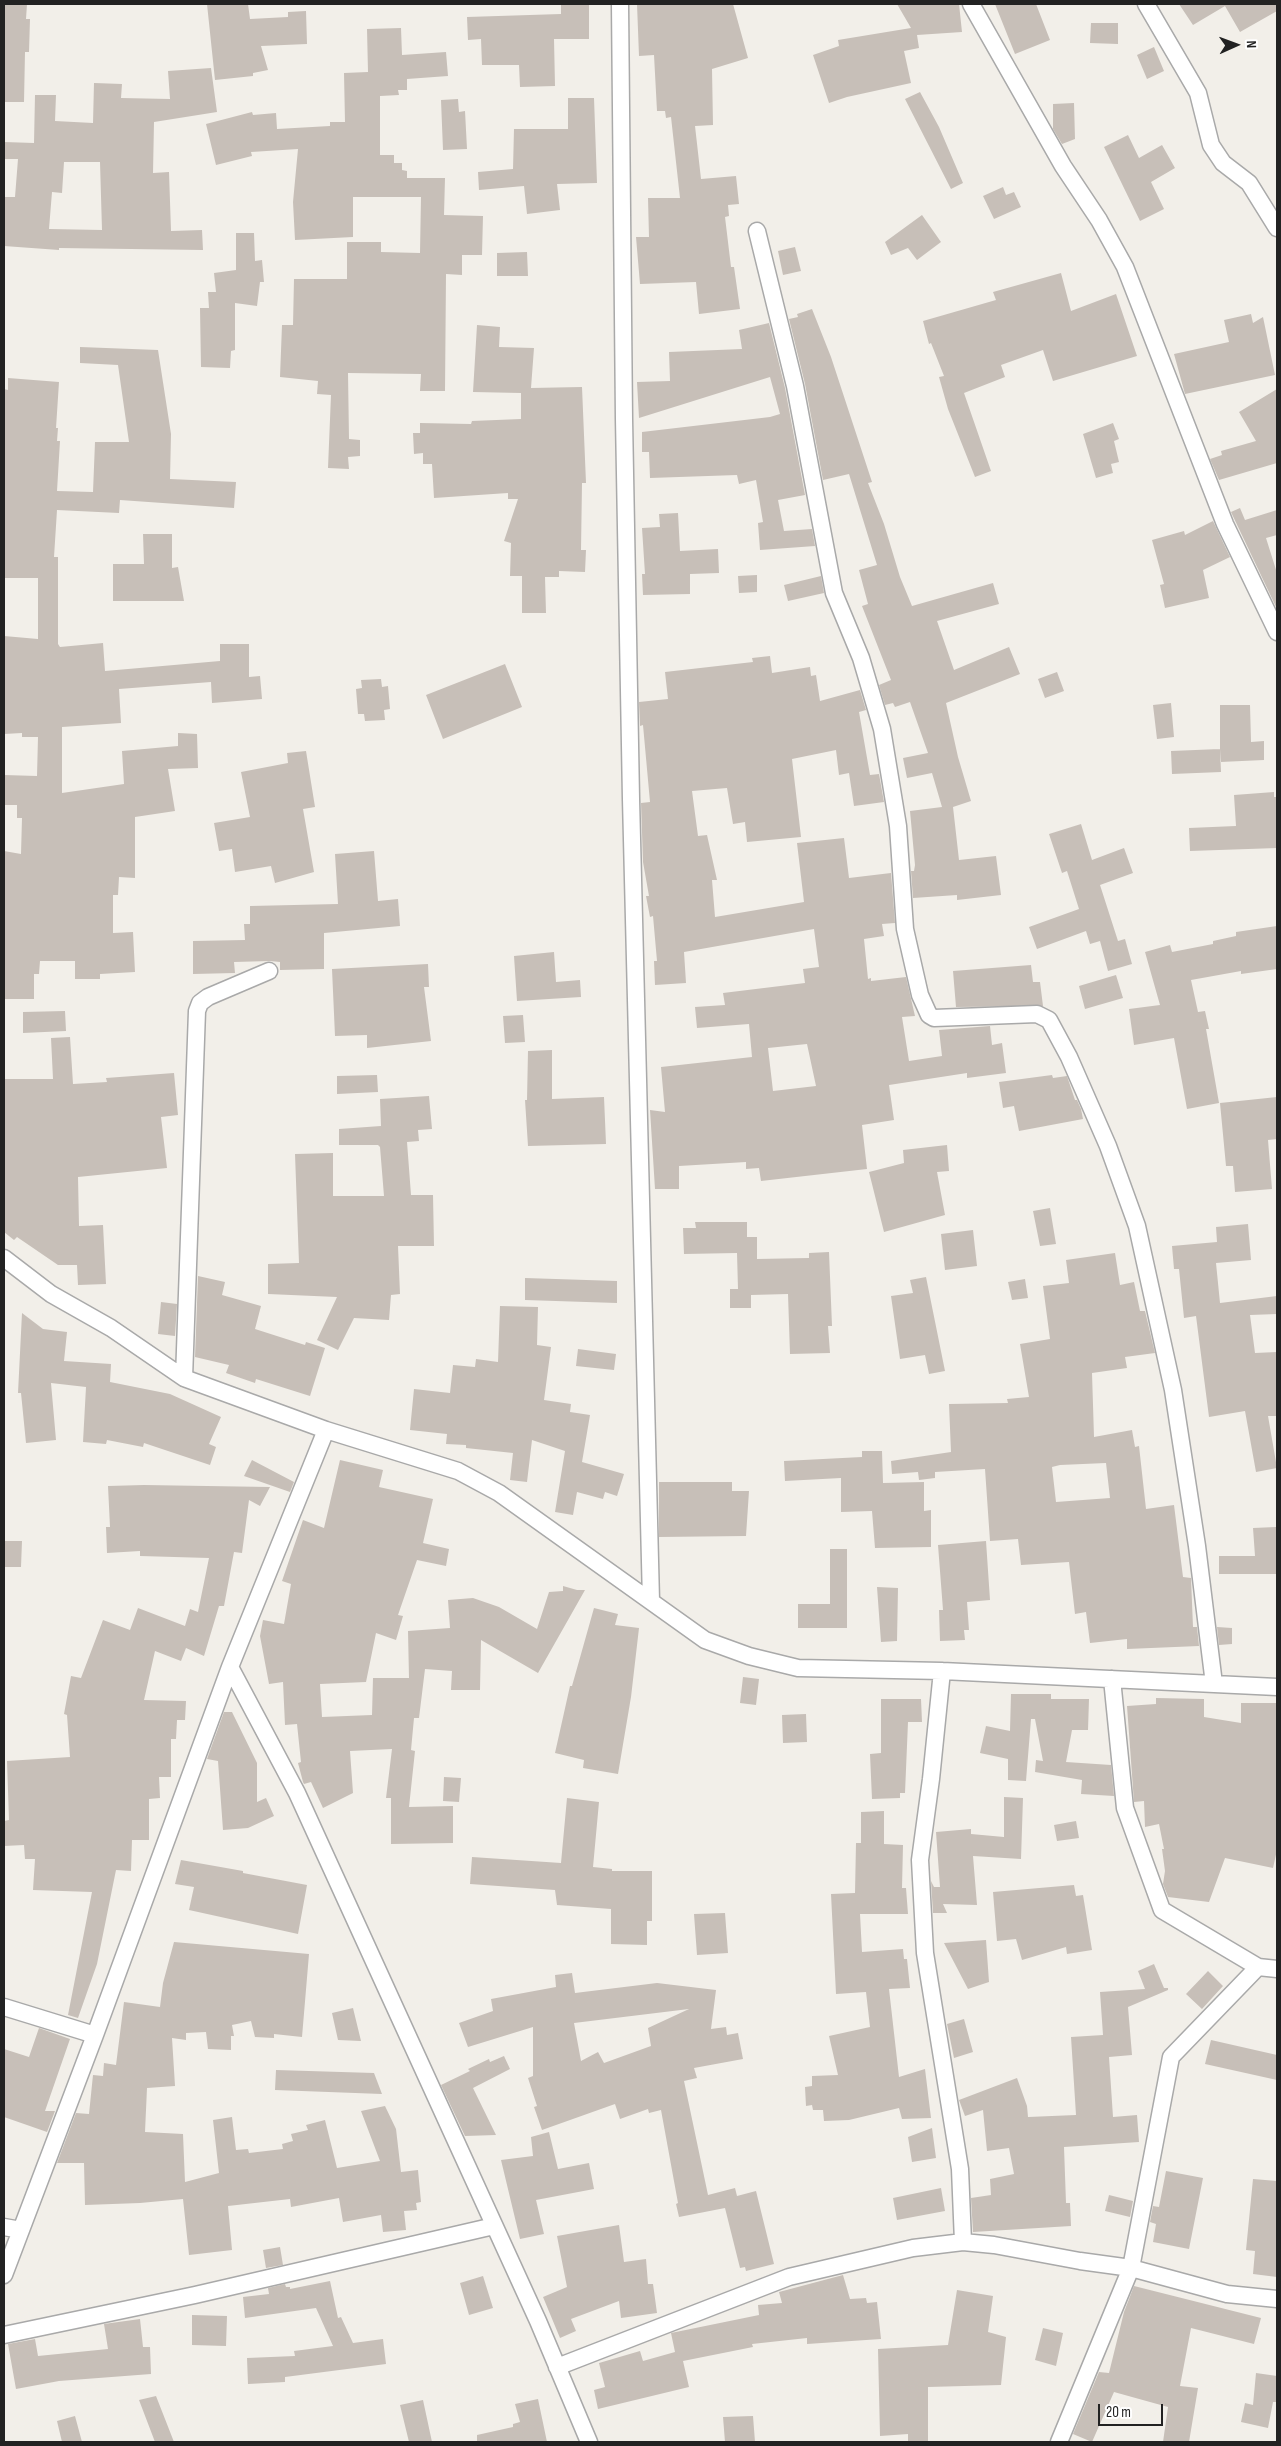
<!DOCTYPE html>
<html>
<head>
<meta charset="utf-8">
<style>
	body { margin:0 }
	#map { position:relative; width:1281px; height:2446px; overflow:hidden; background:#f2efe9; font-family:"Sofia Sans Condensed",sans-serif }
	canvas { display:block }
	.frame { position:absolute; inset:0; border:5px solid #222; pointer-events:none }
	.north { position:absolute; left:1211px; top:20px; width:50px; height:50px; -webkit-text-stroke:4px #fff; paint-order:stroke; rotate:88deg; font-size:14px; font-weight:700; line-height:20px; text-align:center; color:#222 }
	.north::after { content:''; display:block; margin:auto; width:18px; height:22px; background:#222; clip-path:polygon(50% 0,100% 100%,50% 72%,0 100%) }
	.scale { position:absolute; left:1098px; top:2404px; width:65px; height:22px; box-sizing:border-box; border:2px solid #222; border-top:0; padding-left:6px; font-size:15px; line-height:18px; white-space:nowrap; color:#222; -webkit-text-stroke:4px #fff; paint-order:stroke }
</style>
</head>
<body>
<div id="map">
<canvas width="1281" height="2446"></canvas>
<div class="frame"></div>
<div class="north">N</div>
<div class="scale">20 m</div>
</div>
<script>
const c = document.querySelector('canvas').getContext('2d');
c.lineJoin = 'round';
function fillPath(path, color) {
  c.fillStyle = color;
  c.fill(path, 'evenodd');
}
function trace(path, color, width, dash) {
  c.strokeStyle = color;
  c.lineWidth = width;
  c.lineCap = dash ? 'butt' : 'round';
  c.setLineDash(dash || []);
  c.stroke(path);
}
fillPath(new Path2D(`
	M4 4H27L26 19H30L29 52H25L24 102H4Z
	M207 4H248L250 19 288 17V12L306 11 307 44 261 46 268 70 253 73V76L215 80Z
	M561 4H589V39H554L555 86 520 87 519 65H482L481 39 468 40 467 17 561 14Z
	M637 4H733L748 58 712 69 713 125 695 126 701 179 736 176 739 204 728 205 729 216 725 217 731 267H734L740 309 699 314 696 282 640 284 636 237H649L648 198H680L671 117 666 118 665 111H657L654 55 639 56Z
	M897 4H959L962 32 917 35 919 48 904 51 911 83 847 97 829 103 813 55 839 46 838 40 911 28Z
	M995 4H1036L1050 40 1015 54Z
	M1179 4H1277V11L1240 32 1225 6 1193 25Z
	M1091 23H1118V44L1090 43Z
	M401 28 402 55 446 52 448 76 407 79V90H398L399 95 380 96V155H394V163H402V170L407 171V178H445L444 215 483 216 482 255H462V275L446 274 445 391H420L421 374 348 373 349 439 360 440V456L348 457 349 469 328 468 331 395 317 394 318 381 280 377 282 325H293L294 279H347V242H381V252L420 253 421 197H353V237L295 240 293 202 298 149 251 152 252 156 216 165 206 124 252 112 253 115 276 113 277 129 330 126V122H345L344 73 368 72 367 29Z
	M1154 47 1164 71 1147 79 1137 55Z
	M211 68 217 112 154 122 153 173 169 172 171 231 202 230 203 250 59 248V250L4 246V197H15L18 159H4V142L34 143 35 95H56L55 121 93 123 94 83 122 84 121 98 170 99 168 71ZM64 162H100L102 230 49 229 52 192 62 193Z
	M920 92 939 127 963 183 951 189 905 99Z
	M568 98H594L597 183 557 184 560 210 527 214 524 186 479 190 478 172 513 169 514 129H568Z
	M458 99 459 112 465 111 467 149 443 150 441 100Z
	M1074 103 1075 139 1062 144 1053 129V104Z
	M1128 135 1139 158 1162 145 1175 168 1151 182 1164 209 1140 221 1104 147Z
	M1003 187 1006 195 1014 192 1021 207 994 219 983 196Z
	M922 215 941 242 917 260 908 248 891 255 885 242Z
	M236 233H254L255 261 262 260 264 282H260L257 306 235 303V350L231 351 230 368 201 367 200 308H209L208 292H216L214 273 236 270Z
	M795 247 801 271 783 275 778 251Z
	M527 252 528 276H497V253Z
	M1061 273 1071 311 1116 294 1137 356 1053 381 1043 350 1001 365 1005 377 964 393 991 471 975 477 948 409 939 377 944 376 931 343 929 344 923 321 996 300 993 292Z
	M812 309 831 357 872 482 868 483 884 524 900 577 912 606 993 583 999 604 937 621 954 670 1009 647 1020 674 946 703 958 757 971 801 953 807 959 860 996 856 1001 895 957 900V895L913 898 911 871H914L915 865 910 811 942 807 932 773 907 778 903 758 928 753 910 702 895 707 893 703 885 705 879 685 891 680 862 606 868 604 859 570 877 565 849 474 823 480 805 384 789 319 798 317 797 314Z
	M1251 314 1253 323 1263 317 1275 375 1185 394 1174 354 1229 342 1224 320Z
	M769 323 785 388 805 495 778 500 784 531 812 529 815 546 760 550 758 523 763 522 756 480 739 484 737 475 650 478 649 452H642V432L770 417 780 414 770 377 639 418 637 382 670 381 669 352 742 349 739 330Z
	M477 325 500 327 499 347 534 348 531 388 582 387 586 483H582L581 550H586L585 572 559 571V577H545L546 613H522V576H510L511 543 504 541 518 499H508V493L434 498 432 464H423V453L414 454 413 433H420V423L471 424 472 421 521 419V393L473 392Z
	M80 347 158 350 171 434 170 479 236 482 234 508 120 500 119 513 57 510 54 557H58V644L60 647 103 643 105 671 220 661V644H249V677L260 676 262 699 212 703 211 682 119 689 121 723 62 727V793L124 784 122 751 178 746V733L197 734 198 768 168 769 175 811 135 817V878L119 877 118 895H113V933L133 932 135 972 100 974V979H75V961H40L39 974H34V999H4V851L21 854 22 818H17V805H4V775L37 776 38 737H22V733L4 734V636L38 639V578H4V389L8 390V378L59 382 56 428H58L57 441H60L57 491 93 492 95 442H129L118 365 80 363Z
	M1277 389V463L1219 480 1210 459 1222 455 1221 451 1256 441 1239 412Z
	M1113 423 1119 439 1114 441 1119 462 1111 464 1113 473 1096 478 1083 434Z
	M1240 508 1245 520 1277 510V535L1266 538 1277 573V609L1231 512Z
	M678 513 680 551 718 549 719 573 690 574V594L643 595 642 574H645L642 528 660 527 659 514Z
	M1213 521 1230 557 1203 570 1209 598 1165 608 1160 585 1164 584 1152 540 1184 531 1185 535Z
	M143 534H172V568L178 567 184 601H113V564H144Z
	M757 575V592L739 593 738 576Z
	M821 576 824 593 788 601 784 585Z
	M770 656 772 673 810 667 811 676 816 675 820 701 860 690 866 710 859 712 870 775 879 774 884 802 854 806 849 773 839 775 836 750 792 759 801 837 747 842 745 822 733 824 727 788 692 791 698 836 707 835 717 880H712L715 917 804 902 797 843 844 838 849 878 891 873 895 923 882 924 884 936 864 939 868 979 871 978V981L906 977 915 1016 902 1017 909 1061 942 1056 939 1030 990 1026 992 1045 1002 1043 1006 1073 967 1078V1073L889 1085 894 1120 862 1125 867 1169 761 1181 759 1168 746 1169V1162L679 1166V1189H655L650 1110 665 1112 661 1067 752 1057 749 1024 697 1028 695 1007 725 1005 723 993 805 983 803 969 819 967 814 929 684 952 686 983 655 985 654 961H657L653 916 650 917 646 896H649L643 862 641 803 650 802 643 725 640 726 639 702 668 699 665 672 753 662 752 658ZM807 1044 816 1086 773 1091 768 1048Z
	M505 664 522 707 443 739 426 695Z
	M1057 672 1064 691 1045 698 1038 679Z
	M381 679 382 687 388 686 390 709 384 710 385 720 365 721 364 714H358L356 689 362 688 361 680Z
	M1171 703 1174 737 1157 739 1153 705Z
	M1220 705H1250L1251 742 1264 741V760L1220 762Z
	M1220 749 1221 772 1172 774 1171 751Z
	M306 751 315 807 303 809 314 872 275 883 271 866 235 872 232 849 219 851 214 823 250 817 241 772 288 763 287 753Z
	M1274 792V797H1277V848L1190 851 1189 828 1236 826 1234 795Z
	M1081 824 1092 860 1124 848 1133 873 1100 885 1118 941 1125 939 1132 964 1108 971 1100 941 1090 944 1086 931 1037 949 1029 927 1079 909 1067 871 1062 873 1049 834Z
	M374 851 378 901 398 899 400 926 324 933V969L280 970V962L270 961 234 962 235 973 193 974V941L245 940 244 924H250V906L338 904 335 854Z
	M1277 926V969L1241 974V971L1191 980 1198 1012 1205 1011 1209 1029H1206L1219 1103 1187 1109 1174 1038 1134 1045 1129 1009 1160 1005 1145 952 1170 945 1172 952 1213 944V941L1236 936V932Z
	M554 952 556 982 580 980 581 997 517 1001 514 956Z
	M428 964 429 987H424L431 1041 367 1048V1035L335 1036 332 969Z
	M1031 965 1033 982H1040L1043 1006 956 1007 953 971Z
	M1116 975 1123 998 1085 1009 1079 986Z
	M65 1011 66 1031 23 1033V1012Z
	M523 1015 525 1042 505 1043 503 1016Z
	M70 1037 73 1084 107 1082 106 1078 174 1073 178 1115 161 1117 167 1168 78 1177 79 1226 103 1225 106 1284 78 1285 77 1265H58L17 1237 14 1240 4 1232V1079H53L51 1038Z
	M552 1050V1099L604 1097 606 1144 528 1146 525 1100H527L528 1051Z
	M377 1075 378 1092 337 1094V1076Z
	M1052 1075 1053 1078 1067 1076 1075 1100H1077L1081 1109 1083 1119 1019 1131 1014 1106 1003 1108 999 1082Z
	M429 1096 432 1129 418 1130 419 1141 407 1142 411 1195H433L434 1246H398L400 1294 391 1295 389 1320 354 1318 338 1350 317 1340 337 1297 268 1294V1264L299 1263 295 1154 333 1153V1196H384L380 1147 378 1145H339V1129L381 1126 380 1099Z
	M1277 1097V1139L1268 1140 1272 1189 1235 1192 1233 1166H1226L1220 1103Z
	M947 1145 949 1171 937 1172 945 1215 884 1232 869 1172 904 1163 903 1150Z
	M1050 1208 1056 1244 1040 1246 1033 1211Z
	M695 1222H747V1237H757V1259L809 1258V1253L829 1252 832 1326H828L830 1353 790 1354 788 1294 751 1295V1308H730V1289H738L737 1253 684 1254 683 1228H696Z
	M1248 1224 1251 1260 1216 1263 1220 1303 1277 1296V1314L1250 1315 1255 1353 1277 1352V1416H1268L1277 1468 1256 1472 1245 1411 1209 1417 1196 1316 1184 1318 1179 1269H1174L1172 1246 1217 1242 1216 1227Z
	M973 1230 977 1266 945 1270 941 1234Z
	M1115 1253 1120 1285 1134 1282 1140 1311H1145L1155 1353 1125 1357 1127 1368 1092 1373 1094 1437 1132 1430 1135 1447 1139 1446 1146 1509 1174 1505 1183 1577 1191 1578 1193 1627H1197L1199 1646 1127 1649V1639L1090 1643 1086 1612 1075 1614 1069 1562 1021 1565 1018 1539 990 1541 985 1469 935 1472V1478L919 1480 918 1472 892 1474 891 1461 951 1452 949 1404 1008 1403 1007 1399 1029 1397 1020 1344 1050 1339 1043 1286 1069 1283 1066 1260ZM1106 1463 1110 1498 1056 1502 1052 1467 1060 1465Z
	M198 1276 225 1282 222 1295 261 1306 255 1329 305 1345 306 1342 325 1348 310 1396 256 1379 255 1383 226 1373 229 1365 195 1357Z
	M926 1277 945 1371 929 1374 925 1355 900 1359 891 1296 913 1293 910 1280Z
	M525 1278 617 1281V1303L525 1300Z
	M1025 1279 1028 1298 1012 1300 1008 1282Z
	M161 1302 177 1304 175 1336 158 1334Z
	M500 1306 538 1307 537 1345 551 1347 544 1400 571 1404 570 1412 590 1415 582 1462 624 1474 617 1496 605 1492 603 1499 577 1492 573 1515 555 1512 565 1451 532 1440 527 1482 510 1480 513 1453 466 1448V1445L446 1444 447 1434 410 1430 414 1389 450 1393 453 1365 475 1367 476 1359 498 1362Z
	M22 1313 43 1329 67 1332 64 1361 111 1364 110 1382 170 1394 221 1417 209 1444 216 1447 210 1465 144 1443 143 1447 107 1440 106 1444 83 1442 86 1387 51 1383 56 1440 26 1443 21 1393H18Z
	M578 1349 616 1354 614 1370 576 1366Z
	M862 1451H882L883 1483 924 1482V1511L931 1510V1547L875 1548 872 1511 841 1512V1478L785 1481 784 1461 862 1457Z
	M252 1460 294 1482 290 1492 244 1476Z
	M340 1460 383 1470 379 1487 433 1499 423 1543 449 1549 446 1566 417 1560 398 1615 403 1616 396 1640 376 1633 366 1682 320 1684 322 1717 372 1715 373 1678H409L408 1631 450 1628 448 1600 473 1598 499 1607 537 1629 549 1592 563 1591V1586L577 1590H585L538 1673 481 1640 480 1690H451L452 1671 425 1669 419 1718H414L411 1750 415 1751 409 1807 453 1806V1843L391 1844V1798H386L392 1749 350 1751 353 1793 323 1808 311 1782 304 1784 303 1782 298 1763 301 1762 297 1724 285 1725 283 1682 269 1684 260 1636 263 1620 284 1624 291 1584 282 1581 303 1520 324 1528Z
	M659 1482H732V1491H749L746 1536 659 1537Z
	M144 1485 270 1487 260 1506 249 1500 242 1553 234 1552 224 1606H219L204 1656 186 1648 181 1661 155 1651 144 1700 186 1701 185 1720H177L176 1739H171V1777H159L160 1798 149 1799V1840H132L131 1871 116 1870 97 1964 78 2018 68 2015 92 1892 33 1890 35 1859H25L24 1845 4 1846V1821L9 1820 7 1761 70 1757 67 1715 64 1714 71 1676 81 1678 103 1620 130 1630 138 1608 185 1626 190 1609 198 1612 209 1558 140 1556V1551L107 1553 106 1527H110L108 1486Z
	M1276 1527 1277 1574H1219V1556H1255L1253 1528Z
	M4 1541H22L21 1567H4Z
	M986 1541 990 1600 967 1602 969 1630H964L965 1640 940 1641 939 1610H943L938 1545Z
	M830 1549H847V1628H798V1604H830Z
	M877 1587 898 1588 897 1641 881 1642Z
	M594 1608 618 1614 615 1625 639 1628 631 1697 618 1774 583 1768 584 1760 555 1753 570 1686H572Z
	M1217 1627 1232 1628V1644L1219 1645Z
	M743 1677 759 1679 756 1705 740 1703Z
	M1011 1694H1051V1699H1089L1088 1730H1072L1066 1762 1111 1765 1114 1796 1081 1794 1082 1780 1035 1772 1036 1760 1043 1761 1035 1719H1031L1026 1781 1008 1780V1759L980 1753 986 1726 1010 1731Z
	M1156 1698 1204 1699V1717L1241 1723V1703H1277V1850L1273 1868 1225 1858 1209 1902 1168 1897 1163 1884 1165 1871 1162 1849H1164L1159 1824 1145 1827 1144 1801 1134 1802 1127 1706 1156 1704Z
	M881 1699H921L922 1722H908L905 1793H900V1798L872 1799 870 1754 881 1753Z
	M224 1712H232L257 1763V1802L266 1798 274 1816 248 1828 223 1830 218 1761 207 1759Z
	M806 1714 807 1742 783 1743 782 1715Z
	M444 1777 461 1778 459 1802 443 1801Z
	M1004 1797 1023 1798 1021 1859 973 1856 977 1905 943 1904 947 1913H933L931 1881 934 1887H940L936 1832 971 1829V1834L1004 1837Z
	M567 1798 599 1802 593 1867 612 1869V1871H652V1921H647V1945L611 1944V1909L557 1905 555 1890 470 1884 472 1857 561 1863Z
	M884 1811V1844L903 1845 902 1888H906L908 1914H860L862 1952 903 1949 904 1959H907L910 1988 889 1989 899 2077 925 2069 931 2118 902 2119 899 2108 849 2120 824 2121 823 2110H813L812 2105 806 2106 805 2087 812 2086V2076L838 2075 829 2036 870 2027 866 1992 836 1994 831 1894 855 1893 856 1843H861V1812Z
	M1076 1821 1079 1838 1057 1841 1054 1825Z
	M181 1860 243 1871V1873L307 1885 298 1934 189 1910 194 1887 175 1884Z
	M1074 1885 1076 1896 1083 1895 1092 1950 1067 1954 1066 1947 1022 1960 1016 1939 997 1941 993 1892Z
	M725 1913 728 1953 697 1955 694 1914Z
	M986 1940 989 1982 968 1989 944 1943Z
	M174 1942 309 1954 302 2037 274 2034V2038L255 2037 251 2021 232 2025 234 2036H231V2050L208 2049 206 2032 186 2033V2040L172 2038 175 2086 147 2088 145 2132 183 2134 185 2182 219 2173 213 2120 232 2117 236 2150 248 2149 249 2153 283 2149 282 2144 293 2141 291 2134 308 2130 306 2125 325 2120 337 2168 380 2161 361 2111 385 2106 396 2129 401 2172 418 2170 421 2202 416 2203 417 2210 404 2211 406 2230 383 2232 381 2215 343 2222 339 2198 291 2207 290 2199 228 2206 232 2250 189 2255 183 2199 140 2203 85 2205 84 2163H57L76 2113 89 2114 93 2075 103 2076 104 2063 116 2065 124 2002 160 2007 163 1983Z
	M1154 1964 1164 1988H1168V1990L1128 2007 1132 2055 1109 2057 1113 2117 1137 2115 1139 2142 1064 2147 1066 2203H1070L1071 2226 973 2232 971 2198 991 2195 990 2179 1014 2174 1009 2148 987 2151 983 2110 965 2116 959 2100 1017 2078 1027 2106 1028 2117 1076 2115 1071 2037 1103 2035 1100 1992 1145 1989 1138 1971Z
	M1208 1971 1223 1986 1202 2009 1186 1994Z
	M572 1973 575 1993 657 1983 716 1990 711 2029 726 2027 727 2035 738 2033 743 2059 694 2068 697 2078 684 2081 708 2195 735 2188 737 2196 756 2191 774 2264 746 2271 745 2267 740 2268 725 2208 679 2217 676 2204 678 2203 661 2110 649 2113 648 2109 620 2119 615 2104 542 2130 534 2107 537 2106 528 2078 533 2076V2027L468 2047 459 2023 493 2011 491 1999 556 1987 555 1975ZM689 2009 648 2028 651 2046 604 2063 598 2052 581 2061 574 2023Z
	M353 2008 361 2041 338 2040 332 2013Z
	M964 2019 973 2052 954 2058 947 2024Z
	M39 2028 70 2039 45 2111H55L47 2132 4 2117V2049L29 2057Z
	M1211 2040 1277 2055V2080L1205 2064Z
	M504 2056 510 2069 473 2088 496 2135 465 2136 441 2085 470 2071 468 2069 489 2059 490 2062Z
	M276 2070 374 2073 382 2094 275 2090Z
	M932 2128 936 2158 912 2162 908 2137Z
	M549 2132 558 2169 589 2163 594 2189 536 2200 544 2234 520 2239 501 2160 533 2156 531 2137Z
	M1166 2171 1203 2178 1189 2249 1153 2242 1156 2224 1150 2222 1153 2206 1159 2207Z
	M1253 2179 1277 2181V2277L1253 2274 1255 2251 1246 2250Z
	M941 2188 945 2211 897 2220 893 2198Z
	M1109 2195 1133 2201 1130 2217 1105 2211Z
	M619 2225 624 2262 646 2259 648 2284H653L657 2313 621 2318 619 2301 571 2319 576 2331 560 2338 543 2297 567 2287 557 2236Z
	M280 2247 283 2265 266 2268 263 2250Z
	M843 2275 850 2299 866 2298 867 2303 877 2302 881 2339 807 2344V2338L752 2344 753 2347 683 2361 689 2387 598 2409 594 2390 605 2387 599 2363 640 2351 643 2361 675 2352 671 2333 759 2315 758 2305 782 2303 779 2292Z
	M483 2276 493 2308 469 2315 460 2283Z
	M330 2281 338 2318 341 2317 353 2343 383 2339 386 2364 285 2377V2382L248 2384 247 2358 295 2356 294 2351 333 2346 316 2308 245 2318 243 2297 269 2294 268 2288 285 2284 286 2287H290V2289Z
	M1134 2286 1261 2318 1254 2344 1191 2328 1180 2386 1198 2388 1189 2442H1163L1168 2407 1114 2392 1092 2442 1073 2434 1099 2372 1109 2373 1124 2312Z
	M957 2290 993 2296 988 2332 1006 2337 1001 2385 928 2387V2442H908V2434L880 2436 878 2349 948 2345Z
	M192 2315 227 2316 226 2346 192 2345Z
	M140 2319 143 2347H150L151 2374 59 2381 16 2389 8 2344 35 2339 38 2356 108 2349 104 2324Z
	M1043 2328 1063 2333 1056 2366 1035 2360Z
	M1256 2373 1277 2376V2402H1273L1268 2428 1241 2422 1245 2403 1253 2405Z
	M156 2396 174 2442H155L139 2400Z
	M538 2399 547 2442H477V2435L513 2427V2424L520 2422 515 2404Z
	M423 2400 432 2442H409L400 2405Z
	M75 2416 82 2442H62L57 2421Z
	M753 2416 755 2442H725L723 2417Z`), '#c7bfb8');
const street = new Path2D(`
	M620 4 624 419 631 799 651 1601
	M971 4 1063 166 1099 220 1125 267 1225 524 1277 632
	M1146 4 1198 93 1211 145 1223 163 1249 183 1277 228
	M757 231 795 386 834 593 861 658 882 729 898 826 905 929 920 995 929 1015 934 1018 1037 1014 1049 1020 1069 1057 1108 1146 1137 1226 1173 1390 1197 1546 1214 1684
	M4 1258 51 1294 111 1328 184 1378 326 1430 458 1471 499 1493 705 1640 749 1656 798 1668 942 1671 1277 1687
	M184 1378 197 1011 200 1003 208 997 269 971
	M230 1667 297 1793 538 2321 589 2442
	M942 1671 931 1779 920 1860 925 1953 960 2169 963 2242
	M1112 1679 1125 1808 1162 1910 1258 1967
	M4 2007 95 2035
	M4 2227 21 2230
	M4 2275 95 2035 230 1667 326 1430
	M4 2335 195 2295 494 2226
	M557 2367 789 2277 913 2248 963 2242 994 2245 1080 2261 1131 2268 1227 2294 1277 2299
	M1059 2442 1131 2268 1171 2057 1258 1967 1277 1969`);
trace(street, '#a9a9a9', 19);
trace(street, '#fff', 16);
</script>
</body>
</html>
